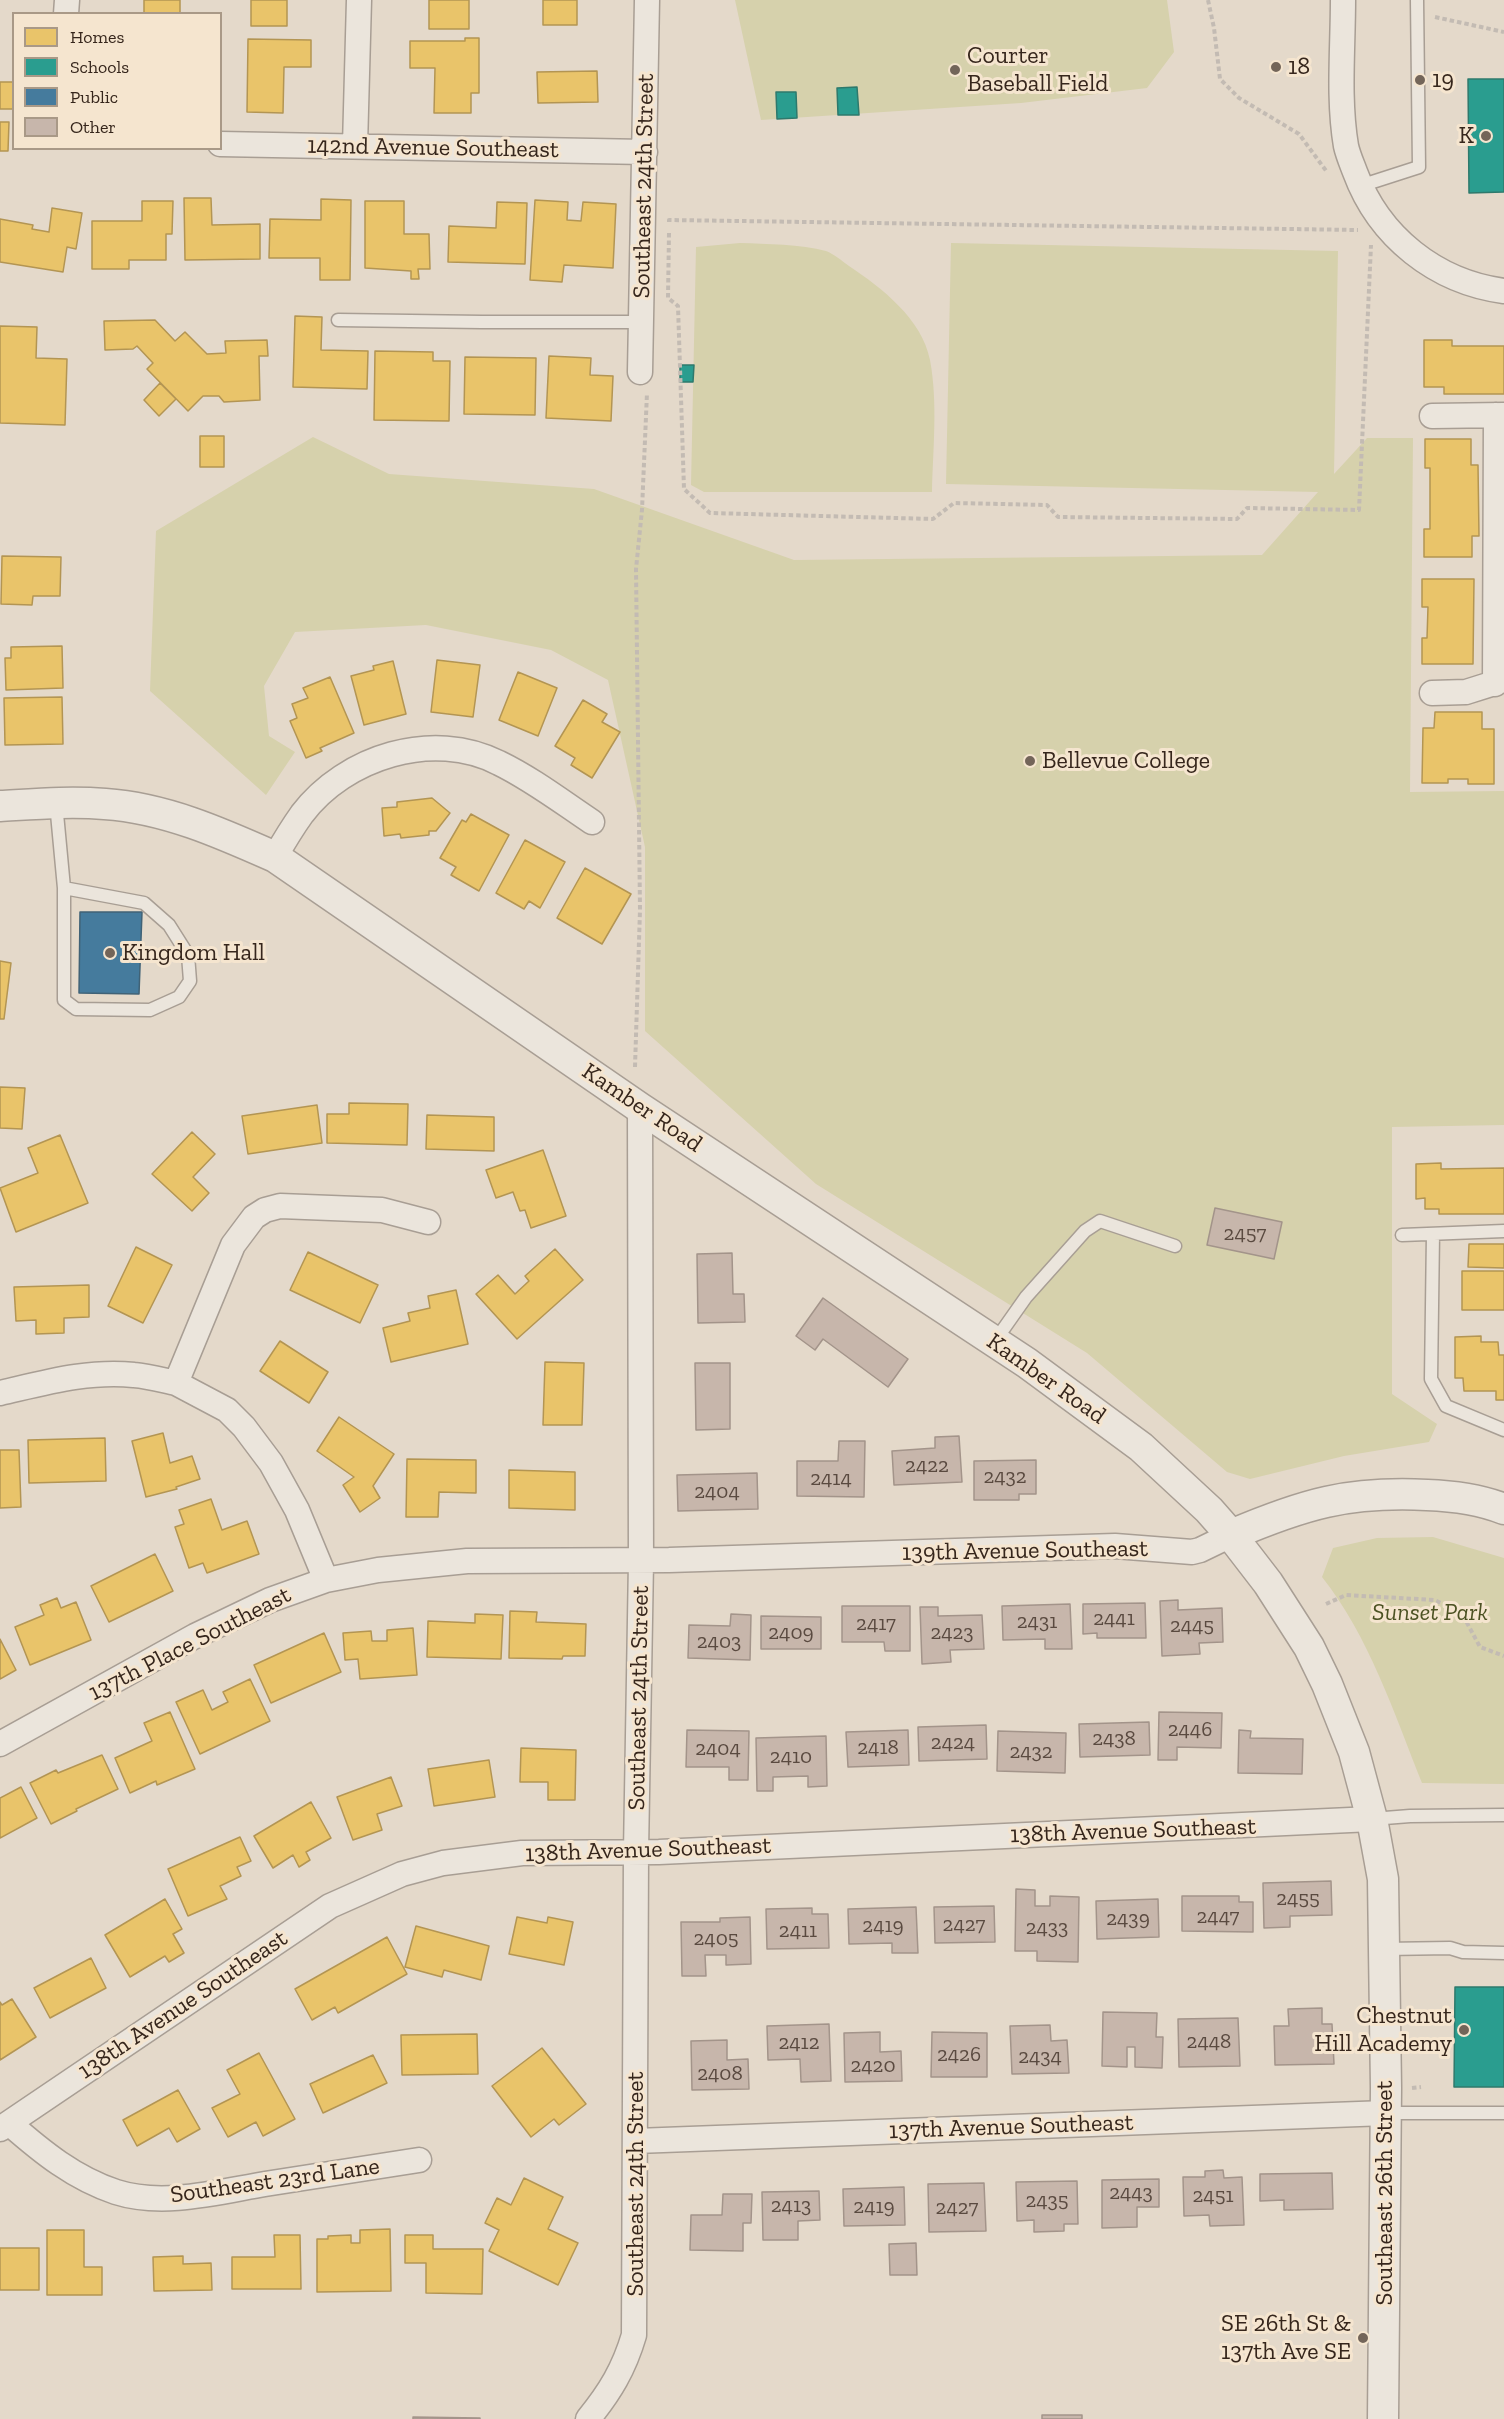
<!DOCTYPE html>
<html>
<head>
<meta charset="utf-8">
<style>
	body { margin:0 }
	#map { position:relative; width:1504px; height:2419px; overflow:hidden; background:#e4d9ca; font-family:"Zilla Slab",serif }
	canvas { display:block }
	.legend { position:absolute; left:12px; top:12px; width:210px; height:138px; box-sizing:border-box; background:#f5e5cf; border:2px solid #a99987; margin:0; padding:8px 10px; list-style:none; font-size:18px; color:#36261c }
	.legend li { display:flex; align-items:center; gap:12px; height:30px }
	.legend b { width:30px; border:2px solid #a99987 }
</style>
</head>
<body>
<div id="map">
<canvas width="1504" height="2419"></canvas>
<ul class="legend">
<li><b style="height:16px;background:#e9c46a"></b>Homes</li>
<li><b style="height:16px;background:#2a9d8f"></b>Schools</li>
<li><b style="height:16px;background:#457b9d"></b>Public</li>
<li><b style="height:16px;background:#c7b6ab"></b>Other</li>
</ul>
</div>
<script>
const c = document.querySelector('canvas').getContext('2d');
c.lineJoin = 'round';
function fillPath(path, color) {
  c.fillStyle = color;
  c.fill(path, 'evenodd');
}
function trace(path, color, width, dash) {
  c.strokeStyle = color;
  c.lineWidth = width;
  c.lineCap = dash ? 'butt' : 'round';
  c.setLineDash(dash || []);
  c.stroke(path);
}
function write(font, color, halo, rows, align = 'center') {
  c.font = font + ' "Zilla Slab",serif';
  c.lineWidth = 6;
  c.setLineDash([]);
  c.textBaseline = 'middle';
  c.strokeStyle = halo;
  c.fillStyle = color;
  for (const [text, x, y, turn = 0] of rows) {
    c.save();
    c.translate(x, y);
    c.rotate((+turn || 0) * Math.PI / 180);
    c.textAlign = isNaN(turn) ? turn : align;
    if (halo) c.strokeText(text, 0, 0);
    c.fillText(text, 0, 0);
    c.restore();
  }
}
fillPath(new Path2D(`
	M735 0H1167L1174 52 1147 88 1021 103 761 120Z
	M740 243C766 244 801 244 826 251 834 254 842 261 849 266 882 288 922 319 930 360 938 403 933 449 932 492H704L691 485 696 247Z
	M951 243 1338 251 1334 474 1367 438H1413L1410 792 1504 791V1125L1392 1127V1394L1437 1424 1429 1442 1344 1456 1250 1479 1227 1472 1087 1353 816 1184 645 1031V847L608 680 551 650 426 625 295 632 264 686 269 736 295 752 266 795 150 691 156 531 313 437 389 474 594 489 794 560 1262 555 1318 492 946 484Z
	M1433 1537 1504 1558V1784L1422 1783C1394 1713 1369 1636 1322 1577L1333 1548 1377 1538Z`), '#d6d1ac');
const homes = new Path2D(`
	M144 0H180V14H144Z
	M251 0H287V26H251Z
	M429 0H469V29H429Z
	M543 0H577V25H543Z
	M465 38H479V93H471V113H434L435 68H410V41H465Z
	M248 39 311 40V67H284L283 113 247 112Z
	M597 71 598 102 538 103 537 72Z
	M0 82H14V109H0Z
	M0 122H9L8 151H0Z
	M184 198H211L212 225 260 224V259L185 260Z
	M321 199 351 200 350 280H320V258H269L270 219 321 220Z
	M535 200 568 202 567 220 581 221 583 202 616 204 613 268 564 265 562 282 530 280Z
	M142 201H173L172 234H166V260H129V269H92V221H142Z
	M365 201H404V234H429L430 269H418L419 279H411V271L365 268Z
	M497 202 527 203 525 264 448 262 449 226 496 228Z
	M52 208 82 213 76 249 67 247 63 272 0 262V219L33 225 32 229 49 232Z
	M295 316 322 317 321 350 368 351 367 389 293 387Z
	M155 320 175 341 185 332 207 354 226 353 225 341 267 340 268 356H259L260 400 224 402 219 396H203L188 411 147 369 153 363 137 346 133 349 105 350 104 321Z
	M0 326 37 327 36 358 67 359 65 425 0 423Z
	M1424 340H1452V346H1504V394H1444V387H1424Z
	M375 351 433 352V361H450L449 421 374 420Z
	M549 356 591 358 590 375 613 376 611 421 546 418Z
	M465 357 536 358 535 415 464 414Z
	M160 383 176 399 159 416 144 400Z
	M200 436H224V467H200Z
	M1425 439H1471V465H1478L1479 536H1472V557H1424V529H1430V468H1425Z
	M2 556 61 557 60 596H33L32 605 1 604Z
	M1422 579H1474L1473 664H1422V638H1427L1428 607H1422Z
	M62 646 63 688 6 690 5 658H11V647Z
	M437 660 480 665 473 717 431 712Z
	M393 661 406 714 364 725 351 676 374 670 373 666Z
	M518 672 557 688 538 736 499 720Z
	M330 677 354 733 320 748 322 751 306 758 290 721 297 718 292 704 308 698 303 688Z
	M62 697 63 744 5 745 4 698Z
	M583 700 607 714 602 722 620 732 592 778 571 765 575 758 555 746Z
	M1435 712H1482V729H1494V784H1468V779H1448V783H1422L1423 728H1434Z
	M432 798 450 813 436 831H429V835L401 838 400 834 384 836 382 808 397 807V802Z
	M471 814 509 835 479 891 451 875 456 867 440 858 462 820 466 822Z
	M525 840 565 862 540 908 529 901 524 909 496 893Z
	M585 868 631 894 602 944 557 918Z
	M0 961 11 963 4 1019H0Z
	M0 1087 25 1088 22 1129 0 1128Z
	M349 1103 408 1104 407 1145 327 1143V1114H349Z
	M317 1105 322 1143 248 1154 242 1116Z
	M427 1115 494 1117V1151L426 1149Z
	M192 1132 215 1154 193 1177 209 1193 192 1211 152 1174Z
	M60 1135 88 1203 16 1232 0 1188 38 1173 28 1148Z
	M543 1150 566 1216 531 1228 525 1210 520 1211 513 1192 496 1198 486 1170Z
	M1441 1163V1169L1504 1168V1214H1439V1209H1425V1198L1416 1199V1164Z
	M1469 1244H1504V1268L1468 1267Z
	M136 1247 172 1265 143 1323 108 1306Z
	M555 1249 583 1280 517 1339 476 1294 498 1275 515 1294 529 1281 525 1276Z
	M308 1252 378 1285 360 1323 290 1290Z
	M1462 1271H1504V1310H1462Z
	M89 1285V1317L64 1318V1333L36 1334V1320L16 1321 14 1287Z
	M456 1290 468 1344 391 1362 383 1328 410 1321 408 1313 430 1308 428 1296Z
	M1481 1336V1342H1498L1499 1355H1504V1400H1496V1391H1464L1463 1378H1455V1337Z
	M280 1341 328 1372 309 1403 260 1371Z
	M545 1362 584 1363 582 1425H543Z
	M339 1417 394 1454 373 1486 380 1498 360 1512 343 1485 354 1477 317 1451Z
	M163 1433 170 1463 192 1456 200 1479 176 1487 177 1489 146 1497 132 1441Z
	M105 1438 106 1481 29 1483 28 1440Z
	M0 1450H19L21 1507 0 1508Z
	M407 1459 476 1460V1493L439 1492 438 1517H406Z
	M509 1470 575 1472V1510L509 1508Z
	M211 1499 222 1530 247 1521 259 1554 207 1573 203 1563 189 1568 175 1527 184 1524 179 1510Z
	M155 1554 173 1591 109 1622 91 1586Z
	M57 1598 61 1608 76 1602 91 1640 30 1665 15 1627 44 1615 40 1605Z
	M510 1611 537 1612 536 1622 586 1624 585 1656H563L562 1659 509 1658Z
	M475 1614 503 1615 501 1659 427 1657 428 1621 475 1623Z
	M413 1628 417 1675 360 1679 358 1659 345 1660 343 1633 371 1631 372 1641H387V1630Z
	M324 1633 341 1672 271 1703 254 1665Z
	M0 1639 16 1670 0 1679Z
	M250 1679 270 1721 200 1754 176 1702 203 1690 212 1710 228 1702 223 1692Z
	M170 1712 195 1769 157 1785 156 1781 130 1793 115 1758 152 1741 144 1723Z
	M521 1748 576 1750 575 1800H548V1782H520Z
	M102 1755 118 1789 76 1809 77 1811 51 1824 30 1783 56 1770 58 1773Z
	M489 1760 495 1797 434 1806 428 1769Z
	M391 1777 402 1806 377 1814 382 1830 353 1840 337 1797Z
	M21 1787 37 1818 0 1838V1798Z
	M311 1802 331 1838 306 1852 310 1860 299 1867 293 1855 273 1868 254 1836Z
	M240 1837 251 1861 237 1867 241 1876 220 1886 227 1899 188 1916 168 1869Z
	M165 1899 182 1929 173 1934 184 1953 169 1962 165 1956 130 1977 105 1935Z
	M517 1917 547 1923 548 1917 573 1922 564 1965 509 1954Z
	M416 1926 489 1946 481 1980 444 1970 442 1977 405 1967Z
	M387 1937 407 1974 338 2013 335 2007 312 2020 295 1989Z
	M91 1958 106 1988 50 2018 34 1988Z
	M12 1999 36 2037 0 2060V2002L2 2005Z
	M477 2034 478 2074 402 2075 401 2035Z
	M542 2048 586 2104 559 2125 554 2119 531 2137 492 2086Z
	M259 2053 295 2119 263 2136 256 2122 228 2137 212 2108 240 2094 227 2070Z
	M373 2055 387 2083 323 2113 310 2084Z
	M178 2090 200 2129 177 2142 169 2128 137 2146 123 2120Z
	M524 2178 563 2197 548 2229 578 2243 558 2285 489 2251 499 2230 485 2223 497 2198 511 2205Z
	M390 2229 391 2291 317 2292V2239H328V2236L351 2235V2243H360V2230Z
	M47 2230H84V2267H102V2295H47Z
	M274 2235H300L301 2289H232V2257H275Z
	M405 2235H433V2249H483L482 2294 426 2293V2263H405Z
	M0 2248H39V2290H0Z
	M183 2256V2264L211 2263 212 2290 154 2291 153 2257Z`);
fillPath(homes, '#e9c46a');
trace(homes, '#b39553', 1.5);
const schools = new Path2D(`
	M1468 79H1504V192L1469 193Z
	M857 87 859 115H838L837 88Z
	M776 92H796L797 118 777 119Z
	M680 365H694L693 382H680Z
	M1455 1987H1504V2087H1454Z`);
fillPath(schools, '#2a9d8f');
trace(schools, '#2e796c', 1.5);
const public = new Path2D(`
	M80 912H142L139 994 79 993Z`);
fillPath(public, '#457b9d');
trace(public, '#406276', 1.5);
const building = new Path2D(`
	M1215 1208 1282 1222 1274 1259 1207 1245Z
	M732 1253 733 1294H744L745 1322 698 1323 697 1254Z
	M823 1298 908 1359 888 1387 823 1339 815 1350 796 1336Z
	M695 1363H730V1429L696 1430Z
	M959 1436 962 1482 894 1485 892 1451 935 1448V1437Z
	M839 1441H865L864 1497 797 1496V1461H838Z
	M1036 1460V1494H1019V1500H974V1461Z
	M757 1473 758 1509 678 1511 677 1475Z
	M1178 1600V1610L1222 1608 1223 1642 1199 1643 1200 1654 1162 1656 1160 1601Z
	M1145 1603 1146 1638H1097V1633L1083 1634V1604Z
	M1070 1604 1072 1649H1045V1639L1003 1640 1002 1606Z
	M842 1606H910V1651H885L884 1642H842Z
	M920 1607H938V1616L982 1615 984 1649 950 1650 951 1662 922 1664Z
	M731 1614 751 1615 750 1660 688 1658 689 1625 730 1626Z
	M761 1616 821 1617V1649H761Z
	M1159 1712 1222 1713 1221 1748 1177 1747V1760H1158Z
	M1149 1722 1150 1755 1080 1757 1079 1724Z
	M986 1725 987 1759 919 1761 918 1727Z
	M687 1730 749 1731 748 1780H729V1767H686Z
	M908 1730 909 1765 848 1767 846 1732Z
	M1239 1730 1251 1731 1250 1738 1303 1739 1302 1774 1238 1773Z
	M998 1731 1066 1733 1065 1773 997 1771Z
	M826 1736 827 1786 808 1787V1776L773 1777V1791H757L756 1738Z
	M1331 1881 1332 1915 1290 1916V1927L1264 1928 1263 1883Z
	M1016 1889 1035 1890V1906H1050V1896L1079 1897 1078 1962 1037 1961V1951H1015Z
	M1182 1896H1239V1902H1253V1932L1182 1931Z
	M1158 1899 1159 1937 1097 1939 1096 1901Z
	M994 1906 995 1942 935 1943 934 1907Z
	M916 1907 918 1953H892V1943L849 1944 848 1909Z
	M812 1908V1914H828L829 1948 767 1949 766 1909Z
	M750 1917 751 1964 726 1965V1955H705L706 1976H682L681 1922H720V1918Z
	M1322 2008V2024H1332L1334 2064 1275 2065 1274 2026H1289L1288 2009Z
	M1103 2012 1157 2013 1156 2037H1163L1162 2068 1135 2067V2047H1127V2067L1102 2066Z
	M1238 2018 1240 2066 1179 2067 1178 2019Z
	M829 2024 831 2081 801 2082 800 2059 768 2060 767 2026Z
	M1050 2025 1051 2041 1067 2040 1069 2073 1012 2074 1010 2026Z
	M880 2032V2052L901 2051 902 2081 845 2082 844 2033Z
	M932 2032 987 2033V2077H931Z
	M727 2040V2060L748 2059 749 2089 692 2090 691 2041Z
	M1223 2170 1224 2178 1242 2177 1244 2225 1210 2226 1209 2215 1184 2216 1183 2177H1205V2171Z
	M1332 2173 1333 2209 1284 2210V2200L1260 2201V2174Z
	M1159 2179V2207H1137V2227L1102 2228V2180Z
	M1077 2181 1078 2224H1064V2231L1034 2232V2220L1017 2221 1016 2182Z
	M984 2183 986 2231 929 2232 928 2184Z
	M904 2187 905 2225 844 2226 843 2189Z
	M819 2191 820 2220 798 2221V2240H763L762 2192Z
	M723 2194H752L751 2223H743V2251L690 2250 691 2215H722Z
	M916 2243 917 2275H890L889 2244Z
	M1042 2415H1082V2419H1042Z
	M413 2417 480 2418V2419H413Z`);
fillPath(building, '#c7b6ab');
trace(building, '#a3948a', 1.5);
const service = new Path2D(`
	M1360 186 1419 167 1417 0
	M338 320 482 322H642
	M56 803 64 888V1000L76 1009 150 1010 179 997 190 981 188 955 169 925 144 903 64 888
	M1433 1234 1431 1379 1446 1406 1504 1430
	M1402 1235 1504 1231
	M995 1341 1026 1297 1085 1231 1100 1221 1175 1246
	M1372 1819 1410 1816 1504 1815
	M1385 1949 1450 1948 1463 1952 1504 1953
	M1386 2113H1504`);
const minor = new Path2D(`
	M1343 0C1343 48 1338 99 1346 146 1348 155 1352 164 1355 172 1379 237 1436 282 1504 291
	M66 14 67 0
	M220 144 645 152
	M355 146 359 0
	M640 372 647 0
	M1432 416 1504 415
	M1495 684 1496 415
	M1432 693 1466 692 1504 680
	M275 857C283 843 292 828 302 814 345 757 433 729 499 763 532 779 562 802 592 822
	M0 1393C44 1383 89 1370 134 1375 148 1376 162 1380 176 1383
	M326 1580 297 1510 271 1463 244 1427 227 1410 176 1383 233 1245 254 1217 265 1210 280 1206 382 1210 428 1222
	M0 1744 195 1636 270 1600 326 1580 378 1570 467 1561 669 1560 1115 1546 1192 1552 1200 1550 1231 1535
	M9 2123C42 2152 74 2178 116 2192 163 2207 218 2192 265 2184 317 2176 368 2168 419 2160
	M0 2129 330 1906 402 1874 443 1863 522 1853 659 1852 1372 1819
	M636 2141 1386 2113
	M588 2419C610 2392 624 2369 634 2335L636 1852 641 1561 640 1108`);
const tertiary = new Path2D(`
	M0 806C35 804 70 801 105 804 165 808 221 833 275 857L640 1108 1027 1363 1141 1447 1209 1510 1231 1535 1268 1583 1309 1647 1327 1684 1354 1752 1372 1819 1383 1879 1386 2088 1383 2419
	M1231 1535C1304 1504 1348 1491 1427 1495 1454 1496 1479 1499 1504 1509`);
trace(service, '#a89e94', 15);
trace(minor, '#a89e94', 27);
trace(tertiary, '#a89e94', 33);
trace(new Path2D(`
	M1208 0 1214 28 1220 79 1239 98 1299 134 1327 172
	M1435 17 1504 32
	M669 222V220L1358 230
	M669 233 668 298 678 306 684 489 710 513 933 519 954 503 1047 505 1058 517 1237 519 1247 508 1359 510 1371 245
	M635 1067 640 910 636 569 642 510 647 393
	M1326 1604 1346 1595 1434 1600 1448 1606 1466 1621 1480 1647 1504 1656
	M1412 2088 1421 2087`), '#c3bbb3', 4, [4.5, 3]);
trace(service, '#ebe5dc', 12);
trace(minor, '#ebe5dc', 24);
trace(tertiary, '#ebe5dc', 30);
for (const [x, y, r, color] of [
	[1276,67,6,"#736559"],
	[955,70,6,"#736559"],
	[1420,80,6,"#736559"],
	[1486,136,6,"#736559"],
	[1030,761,6,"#736559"],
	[110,953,6,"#736559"],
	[1464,2030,6,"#736559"],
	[1363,2338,6,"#736559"]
]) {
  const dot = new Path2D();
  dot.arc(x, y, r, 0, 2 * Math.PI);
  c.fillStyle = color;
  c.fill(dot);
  trace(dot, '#f5e5cf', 2);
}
write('21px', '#5a4a40', null, [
	["2457",1245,1234],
	["2422",927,1466],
	["2432",1005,1477],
	["2414",831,1479],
	["2404",717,1492],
	["2441",1114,1619],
	["2431",1037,1622],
	["2417",876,1624],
	["2445",1192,1626],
	["2409",791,1633],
	["2423",952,1633],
	["2403",719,1642],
	["2446",1190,1730],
	["2438",1114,1739],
	["2424",953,1743],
	["2418",878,1748],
	["2404",718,1749],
	["2432",1031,1752],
	["2410",791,1757],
	["2455",1298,1899],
	["2447",1218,1917],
	["2439",1128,1919],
	["2427",964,1925],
	["2419",883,1926],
	["2433",1047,1928],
	["2411",798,1931],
	["2405",716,1939],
	["2448",1209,2042],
	["2412",799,2043],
	["2426",959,2055],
	["2434",1040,2057],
	["2420",873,2066],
	["2408",720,2074],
	["2443",1131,2193],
	["2451",1213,2196],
	["2435",1047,2201],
	["2413",791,2206],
	["2419",874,2207],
	["2427",957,2208]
]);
write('24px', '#36261c', '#f5e5cf', [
	["Courter",967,56],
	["Baseball Field",967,84],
	["18",1288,67],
	["19",1432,80],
	["K",1474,136,"right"],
	["Bellevue College",1042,761],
	["Kingdom Hall",122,953],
	["Chestnut",1452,2016,"right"],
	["Hill Academy",1452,2044,"right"],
	["SE 26th St &",1351,2324,"right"],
	["137th Ave SE",1351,2352,"right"]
], 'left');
write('24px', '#36261c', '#f5e5cf', [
	["142nd Avenue Southeast",433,148,1],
	["Southeast 24th Street",644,186,-89],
	["Kamber Road",642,1108,34],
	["Kamber Road",1046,1379,35],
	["139th Avenue Southeast",1025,1551,-1],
	["137th Place Southeast",190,1644,-27],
	["Southeast 24th Street",639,1698,-89],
	["138th Avenue Southeast",1133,1831,-2],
	["138th Avenue Southeast",648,1850,-2],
	["138th Avenue Southeast",183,2005,-34],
	["137th Avenue Southeast",1011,2127,-2],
	["Southeast 23rd Lane",275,2181,-8],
	["Southeast 24th Street",636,2184,-90],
	["Southeast 26th Street",1385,2193,-90]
]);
write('italic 24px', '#4c5223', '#f5e5cf', [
	["Sunset Park",1430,1613]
]);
</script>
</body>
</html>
